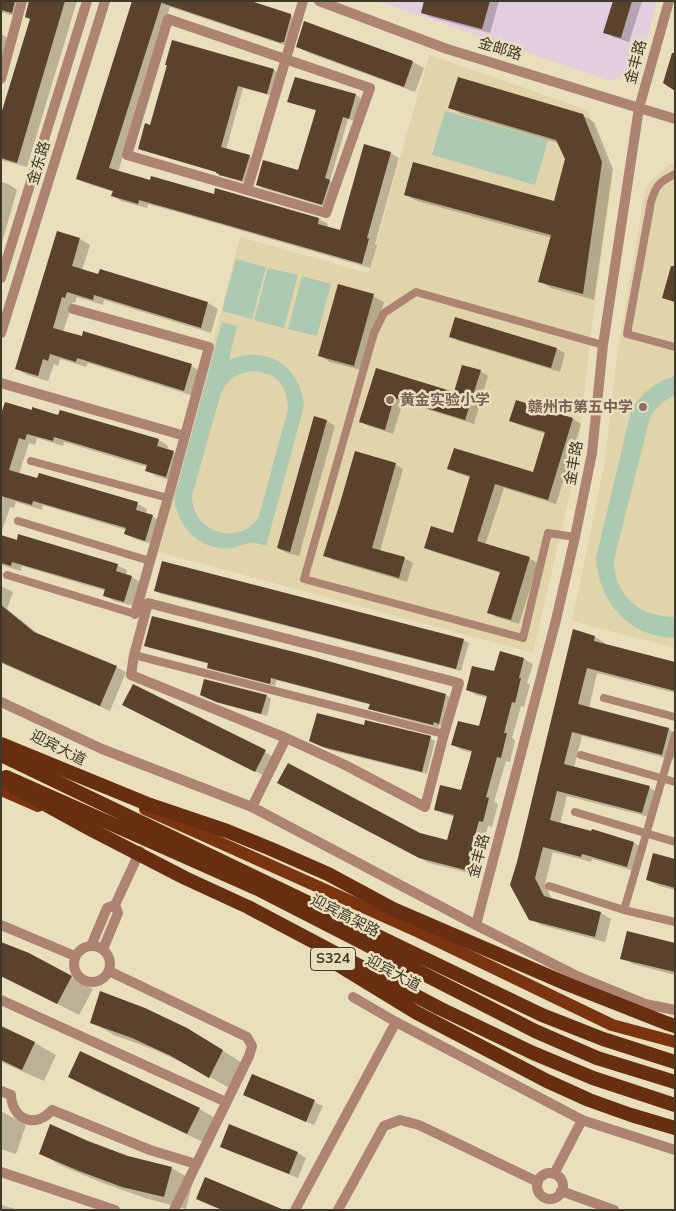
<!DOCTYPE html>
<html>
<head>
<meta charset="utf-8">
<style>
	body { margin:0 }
	#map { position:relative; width:676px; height:1211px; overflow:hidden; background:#eadfbc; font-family:Mulish,sans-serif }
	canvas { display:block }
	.frame { position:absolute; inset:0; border:2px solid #3d392b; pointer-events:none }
</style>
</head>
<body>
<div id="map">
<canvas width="676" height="1211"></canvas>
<div class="frame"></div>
</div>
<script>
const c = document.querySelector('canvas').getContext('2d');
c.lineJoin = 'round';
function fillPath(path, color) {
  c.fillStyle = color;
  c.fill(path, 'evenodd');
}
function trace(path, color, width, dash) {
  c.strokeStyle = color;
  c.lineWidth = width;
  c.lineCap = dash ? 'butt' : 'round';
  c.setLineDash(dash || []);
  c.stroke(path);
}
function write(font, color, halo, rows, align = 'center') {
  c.font = font + ' Mulish,"Noto Sans SC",sans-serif';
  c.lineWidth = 5;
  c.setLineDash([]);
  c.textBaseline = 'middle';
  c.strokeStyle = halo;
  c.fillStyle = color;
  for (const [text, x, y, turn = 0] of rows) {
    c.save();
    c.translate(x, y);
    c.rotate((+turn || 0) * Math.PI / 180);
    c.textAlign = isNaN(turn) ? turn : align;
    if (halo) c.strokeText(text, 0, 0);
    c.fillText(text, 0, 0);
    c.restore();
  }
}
fillPath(new Path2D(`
	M377 1H657L640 67 611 81Z`), '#e2cede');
fillPath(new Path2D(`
	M429 55 588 110 612 177 591 334 576 467 533 653 159 552 240 237 368 273Z
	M675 163V648L572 621 604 466 618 349 646 186 669 164Z`), '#e1d4aa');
fillPath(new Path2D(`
	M445 111 548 140 535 185 432 155Z
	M236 259 266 267 252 319 222 311Z
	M268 268 298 275 284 328 254 320Z
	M302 276 331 284 317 336 288 329Z
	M222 322 237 326 229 360C235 358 241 355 248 355 280 352 302 376 304 406L266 546C262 545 255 542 251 543 246 543 239 547 232 548 200 551 178 528 174 498ZM254 371C278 374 287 385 288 409L259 516C245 542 206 538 195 511 193 507 192 501 192 496L221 393C228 379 238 372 254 371Z
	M675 376V395C664 400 656 408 650 417L614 560C614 596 640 617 675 617V638C628 637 599 602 596 558L631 411C642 393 654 382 675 376Z`), '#accab1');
fillPath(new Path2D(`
	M1 1H27L25 5 21 18 1 12Z
	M30 1H77L27 167 1 160V118L31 19Z
	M133 1H247L291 16 299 21 290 47 170 7 118 172 151 182 215 195 216 189 319 219 328 224 327 228 341 232 390 153 399 158 375 244 377 245 370 268 181 213 148 204 147 208 121 201 113 196 114 192 86 183 77 178Z
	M417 1H499L490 33 430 17 422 12 424 3Z
	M614 1H642L629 42 613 37 605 32Z
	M305 22 413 62 424 68 415 92 309 53 298 47Z
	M1 34 8 38 3 58H1Z
	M168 65 274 70 279 73 272 96 243 88 226 150 249 156 254 159 248 184 226 177 219 173 145 151Z
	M295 78 356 95 361 98 355 121 348 119 330 181 335 184 327 207 262 188 257 185 299 172 317 111 294 104 289 101Z
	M450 107 582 115 594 122 613 169 594 300 551 288 540 281 552 238 417 201 406 195 555 202 567 159 559 143 461 114Z
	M1 182 8 184 17 190 1 246Z
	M80 239 90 245 82 270 99 275 101 270 208 303 218 309 211 333 104 300 103 305 77 297 75 303 73 302 63 332 191 366 201 371 194 396 88 363 86 367 60 359 58 366 54 364 48 381 27 375 17 369Z
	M373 296 384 302 365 371 330 362 319 355Z
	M456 318 557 349 565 353 560 372 459 341 451 336Z
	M377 369 455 393 480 371 488 376 474 424 403 402 393 434 369 426 361 422Z
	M32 411 59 417 61 411 159 440 168 446 167 451 173 452 183 458 176 482 156 476 146 470 147 467 64 442 63 446 37 438 35 445 29 443 19 474 38 480 40 475 138 504 147 509 146 514 152 516 162 522 155 545 135 539 125 534 126 530 43 505 42 510 16 502 14 508 10 507 1 534V419Z
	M315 418 327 421 335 426 299 556 287 553 278 548Z
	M573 419 581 424 556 504 504 488 485 545 530 559 538 563 519 624 496 617 488 612 501 573 434 552 425 548 454 535 471 478 457 473 449 469 534 474 546 434 519 425 511 421Z
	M395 464 403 469 380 551 404 558 413 563 407 582 333 560 324 555Z
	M1 536 117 565 127 570 126 575 132 577 142 583 134 606 114 601 105 595 106 591 22 566 21 571 1 565Z
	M1 586 13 592 7 609 40 635 116 667 126 672 110 711 1 663Z
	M156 591 463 640 469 643 461 671 161 594Z
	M595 637 605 643 604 645 675 664V693L597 673 589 708 669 729 675 733V757L673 760 582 736 574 768 650 788 660 793 653 818 567 796 560 824 634 843 644 848 637 872 592 859 591 862 553 852 545 884 552 900 601 913 611 919 605 942 541 925 530 919 511 884Z
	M145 645 309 658 446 695 451 698 444 726 439 725V728L375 711 370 708 371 705 276 680 275 686 213 670 208 667 209 664 150 648Z
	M500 652 524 659 533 664 527 683 530 685 524 707 521 706 512 738 515 740 510 762 506 761 494 802 498 804 492 827 488 826 481 851 483 853 478 875 429 863 287 788 419 834 448 841 455 817 444 814 435 809 462 792 472 753 462 750 453 745 479 728 488 698 476 695 467 690 495 673Z
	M134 685 276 758 267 777 135 711Z
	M201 695 266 696 271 699 267 716 223 704Z
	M365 727 430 738 435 741 427 774 330 750 316 744Z
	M675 860V890L659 886 648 880Z
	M1 943 71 977 93 989 79 1015 40 995 1 977Z
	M675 945V975L633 964 622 958Z
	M92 1022 209 1042 244 1064 231 1089 194 1068 155 1050 114 1035Z
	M1 1027 35 1043 56 1055 44 1081 1 1062Z
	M253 1075 314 1102 323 1106 314 1125 253 1099Z
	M69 1077 199 1109 221 1121 209 1145 91 1089Z
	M1 1111 26 1125 16 1154 1 1149Z
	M230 1126 298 1153 306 1158 298 1178 230 1151Z
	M88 1143 128 1157 172 1168 193 1181 186 1209 145 1198 103 1183 62 1166 41 1154Z
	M1 1205 19 1210H1Z`), '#0003');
fillPath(new Path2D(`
	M1 1H15L12 13 1 10Z
	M29 1H65L17 163 1 158V114L30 19 25 17Z
	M132 1H162L109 168 150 180 151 176 214 194 215 188 319 218 318 224 340 230 364 144 391 152 367 238 369 239 362 264 171 209 139 200 138 204 111 196 113 191 76 179Z
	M162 1H251L291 14V16L284 42H281V43L162 3Z
	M424 1H490L482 29 421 13Z
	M613 1H632L621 38 603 33Z
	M304 21 413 61 404 87 296 47Z
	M172 40 274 69 267 94 238 86 221 147 250 155 242 181 219 175V174L216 173V172L138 149 145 123 150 125 167 65H165Z
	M672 53H675V91L663 83Z
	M295 77 356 94 349 119 343 117 325 178 330 180 322 205 256 185 263 160 298 170 316 110 287 102Z
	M458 77 583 114 602 162 583 294 538 282 551 235 404 195 413 162 554 201 565 159 556 140 448 108Z
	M57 231 80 238 72 266 98 274 100 269 208 302 201 328 94 295 93 300 67 292 65 298 62 297 53 328 82 336 83 331 192 364 184 391 77 358 76 362 50 354 48 361 43 359 38 376 15 369Z
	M671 266H675V302L662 298Z
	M338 284 374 294 354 366 318 356Z
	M455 317 557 348 551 368 449 337Z
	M462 365 481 370 465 420 394 398 385 430 359 422 376 368 454 392Z
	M516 400 573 418 548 500 495 484 477 541 530 557 511 620 487 613 500 572 424 548 431 526 453 533 470 476 447 469 454 448 533 472 545 432 509 421Z
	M5 402 32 410V407L58 415 60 410 159 439 157 446 174 451 166 477 145 471 147 465 54 437 53 441 27 434 25 440 19 438 9 470 37 478 39 473 138 502 136 510 153 515 145 541 124 534 126 528 33 501 32 505 1 496V414Z
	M314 416 327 420 290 552 277 548Z
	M355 451 396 463 372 548 405 557 399 578 323 556 340 503Z
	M18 534 118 564 116 571 132 576 124 602 103 596 105 589 12 562 11 566 1 563V535L17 540Z
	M162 561 464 639 456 669 154 591Z
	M1 605 34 632 117 666 100 706 1 662Z
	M152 616 310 656 446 694 439 724 434 722 433 725 368 709 370 704 271 678 270 684 207 668 208 663 144 646Z
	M573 629 595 636 594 641 675 662V691L587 668 578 704 669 728 662 755 572 732 564 764 650 786 642 813 557 791 550 820 591 831 592 829 634 842 627 867 582 854 581 857 543 847 535 878 544 896 601 912 595 937 529 920 510 885 517 862Z
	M500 651 524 658 519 678H521L515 703 512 702 504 733H507L501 758 497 757 486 797 489 798 483 822 479 821 472 846 475 847 469 871 419 858 277 783 288 763 420 833 447 840 454 815 434 810 440 785 461 790 472 751 451 745 458 721 479 726 487 696 466 690 472 666 494 671Z
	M204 679 267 695 261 714 216 702 200 695Z
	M133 684 266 750 255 772 122 705Z
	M317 713 364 725 365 720 431 736 422 772 323 747 309 741Z
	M653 853 675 859V888L646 880Z
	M627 931 675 943V972L620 959Z
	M1 942 29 953 72 976 57 1004 1 976Z
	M100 991 145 1008 187 1028 223 1050 209 1078 171 1056 132 1038 90 1023Z
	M1 1026 35 1042 22 1070 1 1060Z
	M80 1051 200 1108 187 1134 68 1077Z
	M252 1074 315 1100 306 1122 243 1095Z
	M50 1124 88 1141 128 1156 172 1167 164 1197 122 1187 79 1171 39 1154Z
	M229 1124 298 1152 289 1174 220 1147Z
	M205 1177 284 1210H222L196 1199Z`), '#5b422d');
trace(new Path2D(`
	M675 174C659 182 656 185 651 202L627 334 675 347
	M31 461 168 498
	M18 521 150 561
	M575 537 548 533 523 638 304 579 374 333 384 313 416 292 603 345
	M7 575 135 614
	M134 655 444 734
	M604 698 675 717
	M581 755 675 782
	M575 812 675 842
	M549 886 624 910 675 922
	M624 910 675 735`), '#ad8371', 8);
trace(new Path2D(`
	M168 19 370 88 326 213 127 155Z
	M1 79 22 1
	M247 190 303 1
	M73 309 209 347 168 498 135 614
	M1 383 185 436
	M148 603 459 683 444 734 425 807 345 765 286 738 131 675 134 655Z
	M252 807 286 738
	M1 925 75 956
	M74 964a18 18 0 1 1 36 0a18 18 0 1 1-36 0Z
	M91 946 107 908 115 905 140 851
	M103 949 118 913 115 905
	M109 971 247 1037 252 1046 249 1056 174 1210
	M1 1000 226 1102
	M1 1091 11 1095C12 1120 36 1129 52 1110L150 1150 196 1164
	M1 1172 115 1210
	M537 1186a13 13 0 1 1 26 0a13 13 0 1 1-26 0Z
	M554 1174 582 1120
	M561 1191 614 1210
	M295 1210 396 1022
	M338 1210 384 1126 400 1120 419 1125 538 1182`), '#ad8371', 10);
trace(new Path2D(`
	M319 1 447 49 675 119
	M1 278 87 1
	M1 333 105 1
	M1 702 102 749 252 807 476 925 579 977 645 1004 675 1010
	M476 925 556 620 575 537 592 453 603 345 639 108 669 1
	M353 997 396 1022 582 1120 675 1150`), '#ad8371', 10);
trace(new Path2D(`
	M1 790 38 806
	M145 809 419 932 612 1025 675 1042`), '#7b3410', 12);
trace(new Path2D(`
	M1 755 542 1015 603 1039 675 1062
	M6 777 258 889 535 1031 597 1058 675 1082`), '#682e10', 14);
trace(new Path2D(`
	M1 744 150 805 227 831 271 849 328 874 393 909 567 984 666 1023 675 1026
	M1 780 92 830 185 878 248 907 439 1008 533 1053 593 1078 675 1105
	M327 958 417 1013 547 1081 589 1100 631 1115 675 1128`), '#682e10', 14);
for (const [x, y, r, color] of [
	[390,400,5,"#8d6e63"],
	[643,407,5,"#8d6e63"]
]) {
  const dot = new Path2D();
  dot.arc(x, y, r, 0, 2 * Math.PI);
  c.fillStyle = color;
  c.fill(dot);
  trace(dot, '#eadfbc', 2);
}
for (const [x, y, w] of [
	[333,959,45]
]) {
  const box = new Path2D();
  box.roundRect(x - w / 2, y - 11.5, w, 23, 4);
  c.fillStyle = '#eadfbc';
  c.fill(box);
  trace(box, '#3d392b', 1);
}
write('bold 14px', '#3d392b', null, [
	["S324",333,959]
]);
write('15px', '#3d392b', '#eadfbc', [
	["金邮路",500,49,17],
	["金丰路",636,62,-75],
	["金东路",39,163,-73],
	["金丰路",574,463,-80],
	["迎宾大道",58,748,27],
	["金丰路",479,856,-75],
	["迎宾高架路",345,916,27],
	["迎宾大道",393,973,28]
]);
write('bold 15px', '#785e54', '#eadfbc', [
	["黄金实验小学",400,400],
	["赣州市第五中学",633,407,"right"]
], 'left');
</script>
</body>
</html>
